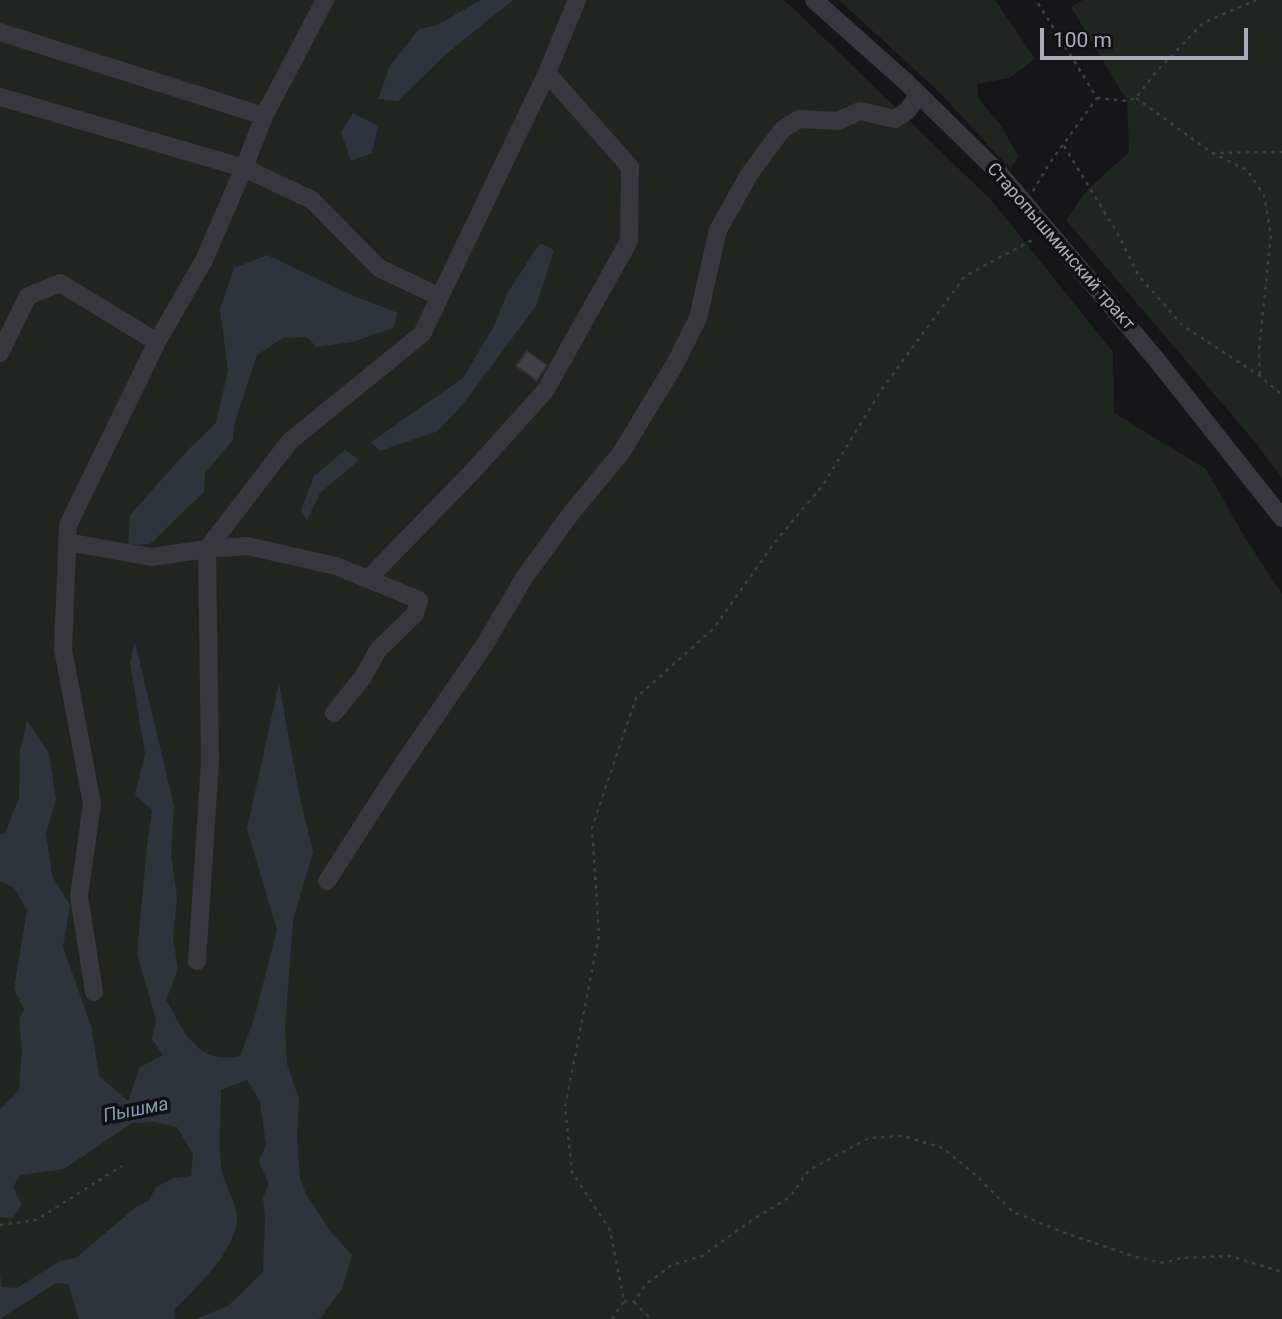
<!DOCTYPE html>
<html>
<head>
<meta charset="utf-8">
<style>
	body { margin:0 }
	#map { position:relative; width:1282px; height:1319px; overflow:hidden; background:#161618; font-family:Roboto,sans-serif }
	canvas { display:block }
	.scale { position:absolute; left:1040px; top:28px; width:208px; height:32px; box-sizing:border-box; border:4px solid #a8adb8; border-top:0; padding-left:9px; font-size:21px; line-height:24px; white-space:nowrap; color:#a8adb8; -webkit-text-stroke:5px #111113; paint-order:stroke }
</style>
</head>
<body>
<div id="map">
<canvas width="1282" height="1319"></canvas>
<div class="scale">100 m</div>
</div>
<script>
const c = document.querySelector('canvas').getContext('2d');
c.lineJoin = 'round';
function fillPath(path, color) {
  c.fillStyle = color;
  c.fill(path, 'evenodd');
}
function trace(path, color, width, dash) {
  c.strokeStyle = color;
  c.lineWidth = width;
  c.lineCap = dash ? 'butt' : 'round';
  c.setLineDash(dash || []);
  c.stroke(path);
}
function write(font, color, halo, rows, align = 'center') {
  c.font = font + ' Roboto,sans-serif';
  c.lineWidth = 7;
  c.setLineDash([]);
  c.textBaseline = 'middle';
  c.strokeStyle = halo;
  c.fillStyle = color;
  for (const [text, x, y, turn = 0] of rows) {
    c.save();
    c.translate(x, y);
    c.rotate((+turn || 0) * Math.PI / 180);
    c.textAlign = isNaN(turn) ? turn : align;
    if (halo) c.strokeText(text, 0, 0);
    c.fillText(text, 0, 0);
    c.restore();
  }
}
fillPath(new Path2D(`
	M0 0H783L789 4 993 202 1113 352 1114 413 1206 469 1244 536 1282 594V1319H0Z
	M839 0H995L1035 59 1009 78 977 84 978 98 1000 124 1019 157 1010 168 937 90Z
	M1083 0H1282V478L1255 442 1066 220 1088 189 1129 152 1127 101 1071 7Z`), '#1e261f');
fillPath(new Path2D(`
	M481 0H513L445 55 398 101 378 99 390 66 419 29 437 25Z
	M353 113 378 126 372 153 351 161 341 132Z
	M540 243 554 250 536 306 463 404 438 431 380 451 371 442 463 378 494 326 508 292Z
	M267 255 347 293 398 313 393 328 352 342 317 347 306 337 283 338 257 355 234 425 233 440 205 473 204 492 150 544 128 545 130 515 189 449 216 423 228 370 220 309 234 268Z
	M345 450 359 460 320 493 307 520 301 510 314 476Z
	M135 642 174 806 171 854 177 898 173 938 178 969 166 1000C185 1032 196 1065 240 1056L254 1019 277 930 247 829 279 683 299 794 313 852 293 920 285 1028 287 1064 299 1099 297 1140 300 1178 306 1194 331 1232 352 1255 342 1289 319 1319H196L228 1306 263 1272 265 1217 263 1198 269 1184 259 1162 266 1145 260 1101 247 1080 221 1090C221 1115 218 1142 221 1167 223 1182 238 1207 237 1218 236 1252 196 1287 174 1310L175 1319H79L68 1284 56 1283 0 1319V1275L2 1287 17 1288 60 1261 76 1258 137 1206 149 1200 156 1187 174 1178 191 1176 193 1154 177 1127 155 1122 132 1123 64 1169 20 1175 13 1187 22 1205 13 1218 0 1217V1109L19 1091 22 1050 19 1019 24 1009 14 989 27 910 15 889 0 881V834L5 833 19 798 20 752 27 720 49 753 56 799 46 833 52 876 70 905 63 947 91 1026 99 1076 128 1101 140 1067 163 1055 152 1039 156 1020 137 953 147 846 152 810 135 795 145 754 130 663Z`), '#2c353c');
const building = new Path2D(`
	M527 351 547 365 537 381 516 366Z`);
fillPath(building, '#404145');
trace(building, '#303034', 2);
trace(new Path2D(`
	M1097 98 1127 101 1136 98 1156 72 1203 23 1256 0
	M1136 98 1212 153 1282 152
	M1064 146 1119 236 1138 275 1182 325 1260 376 1282 395
	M1212 153 1247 170 1264 195 1271 235 1259 350 1260 376
	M1033 191 1049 164 1097 98 1036 0
	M0 1225 36 1220 122 1166
	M624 1301 634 1302 646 1284 672 1265 702 1256 752 1220 790 1197 809 1170 869 1138 903 1136 943 1148 971 1171 1013 1212 1068 1234 1136 1257 1164 1263 1181 1258 1230 1256 1282 1272
	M634 1302 651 1319
	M612 1319 624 1301 610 1230 572 1172 565 1107 599 935 592 828 636 698 714 628 775 542 823 485 882 389 965 276 1034 239`), '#3d3f44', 2.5, [3.5, 5]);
trace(new Path2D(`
	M814 0 906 82 1000 174 1156 359 1282 518
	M0 32 264 116
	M0 97 244 168 312 200 379 268 440 297
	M0 353 28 296 60 283 157 342
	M67 542 151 557 207 549 247 546 336 566 419 600 415 614 378 650 363 677 334 713
	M368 579 473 471 545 391 629 241 630 167 547 73
	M327 881 392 780 485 644 524 578 572 512 621 453 675 364 698 318 718 230 750 173 782 130 799 119 838 121 860 111 895 119 907 111 919 95
	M197 961 210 762 207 549 290 441 422 334 547 73 577 0
	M94 992 79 896 92 804 63 649 68 525 157 342 204 260 244 168 264 116 325 0`), '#37383d', 18);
write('18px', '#a8adb8', '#111113', [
	["Старопышминский тракт",1060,247,49]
]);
write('italic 19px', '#7f9bb3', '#111113', [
	["Пышма",136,1111,-11]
]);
</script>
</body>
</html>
